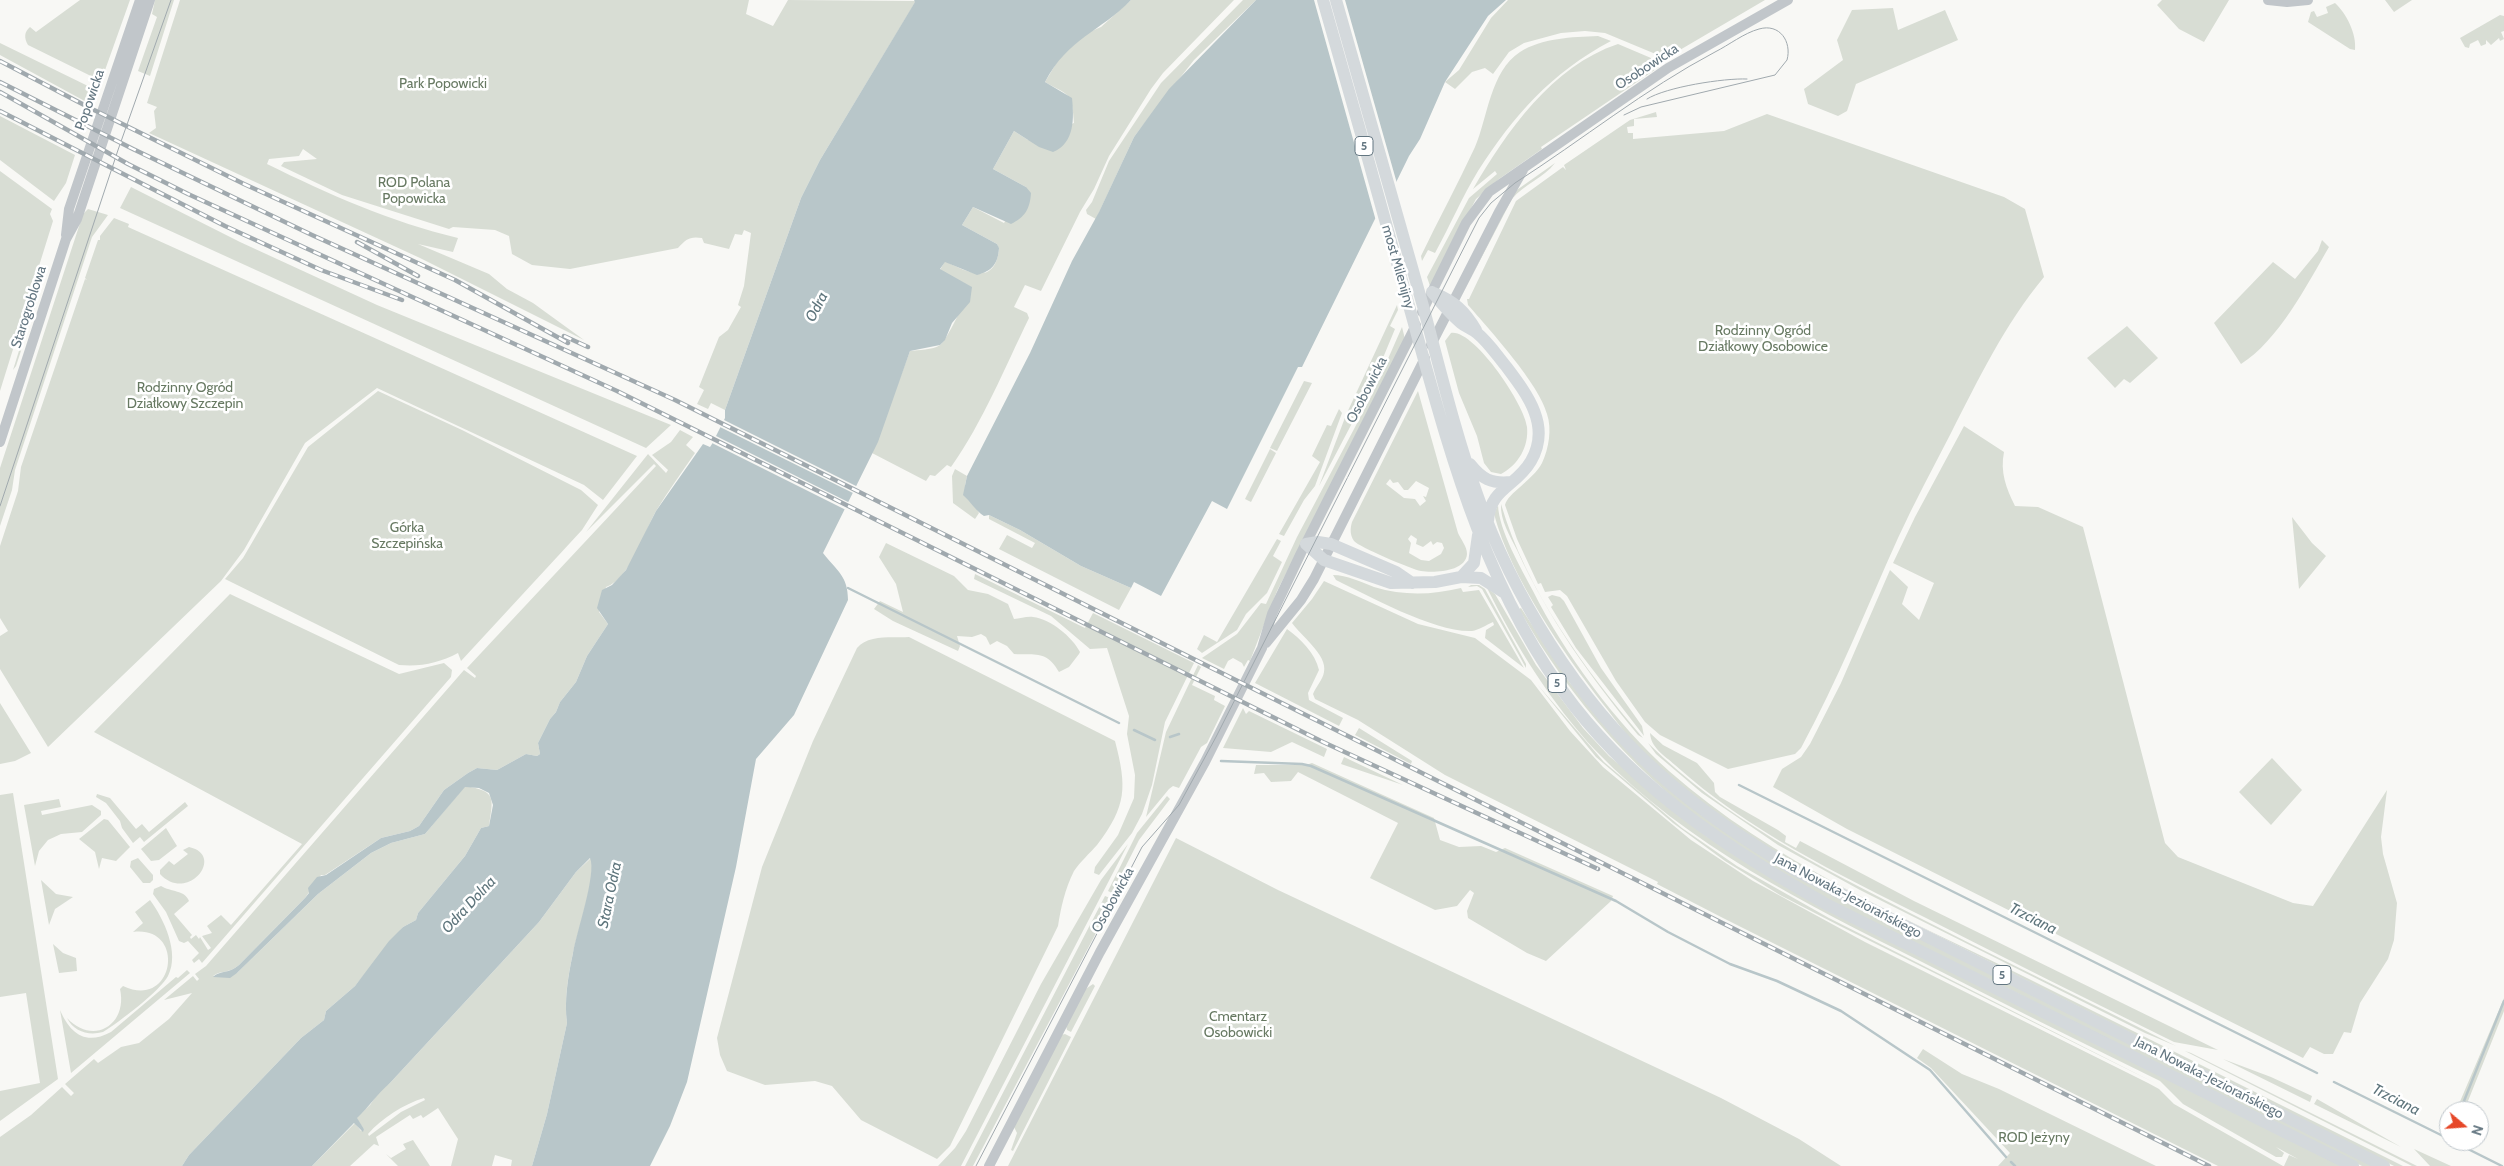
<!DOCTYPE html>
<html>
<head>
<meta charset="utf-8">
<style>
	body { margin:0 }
	#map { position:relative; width:2504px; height:1166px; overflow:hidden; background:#f8f8f5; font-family:Cabin,sans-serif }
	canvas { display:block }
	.north { position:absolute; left:2439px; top:1101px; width:50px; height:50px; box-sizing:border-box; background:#fff; border:1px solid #c1c8cd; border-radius:50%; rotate:108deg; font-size:14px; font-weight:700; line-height:20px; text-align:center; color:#637681 }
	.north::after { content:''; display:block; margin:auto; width:18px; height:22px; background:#e64728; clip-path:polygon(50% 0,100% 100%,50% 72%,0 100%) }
</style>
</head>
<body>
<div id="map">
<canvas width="2504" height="1166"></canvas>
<div class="north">N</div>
</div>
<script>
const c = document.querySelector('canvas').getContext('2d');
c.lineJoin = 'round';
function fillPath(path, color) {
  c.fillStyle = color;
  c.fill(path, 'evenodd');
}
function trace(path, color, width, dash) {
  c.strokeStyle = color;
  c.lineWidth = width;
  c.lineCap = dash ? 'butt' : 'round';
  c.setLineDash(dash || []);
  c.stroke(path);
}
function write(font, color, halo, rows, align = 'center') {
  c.font = font + ' Cabin,sans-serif';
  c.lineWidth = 5;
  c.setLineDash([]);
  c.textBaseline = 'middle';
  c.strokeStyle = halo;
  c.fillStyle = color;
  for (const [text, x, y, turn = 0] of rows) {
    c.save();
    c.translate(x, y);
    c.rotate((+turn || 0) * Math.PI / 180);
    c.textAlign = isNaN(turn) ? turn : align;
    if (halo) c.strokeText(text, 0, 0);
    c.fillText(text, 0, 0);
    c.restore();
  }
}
fillPath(new Path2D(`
	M80 0H130L104 73 100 72 97 79 28 45C24 38 24 32 30 27L36 32Z
	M155 0H174L150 76 138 71 157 17 152 14Z
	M180 0H749L746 14 773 26 788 0 916 1 820 160 801 198 725 410 711 403 708 409 697 404 704 390 699 387 719 337 728 330 741 307 738 305 744 286 751 233 744 230 742 235 735 234 729 249 704 243 702 238C690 236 686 239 678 248L570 269 532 265 512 254 509 236 495 230 453 227 449 229 342 195 281 166 284 162 317 159 303 149 299 156 269 159 267 164C328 194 391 222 458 238L453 252 418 244 489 274 507 289 533 303 584 340 420 258 149 133 156 128 154 111 157 107 147 103Z
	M1131 0H1234L1163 73 1151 89 1109 156 1094 189 1080 212 1041 291 1025 285 1014 307 1027 313 1029 318C1005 367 983 422 951 467L947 465 935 476 930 475 926 481 872 453 910 351C918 350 933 350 940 345 948 339 966 298 971 287L940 270 945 261C968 273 995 286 999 249L997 244 962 225 973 207 1004 223 1026 187 993 169 1014 131 1028 140 1074 123C1072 91 1069 96 1045 82L1060 57 1087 33 1101 27Z
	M1243 0H1256L1194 60 1140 129 1134 137 1096 219 1087 214 1086 210 1092 202 1109 161 1161 83Z
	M1508 0H1765L1673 54 1662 52 1658 55 1605 33 1585 31 1561 33 1524 43 1509 52 1493 74 1485 68 1472 72 1455 89 1445 82 1459 70 1491 18Z
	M2162 0H2229L2204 42 2179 29 2157 5Z
	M2385 0H2412L2394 12Z
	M2335 3C2346 13 2357 34 2355 50L2350 49 2308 22 2311 12 2314 11 2317 17 2328 13 2326 7Z
	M1893 8 1898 30 1945 10 1958 40 1856 84 1847 111 1838 116 1808 104 1804 89 1843 60 1837 40 1852 10Z
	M2500 15 2504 16V31L2501 32 2504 39 2500 41 2499 38 2491 45 2486 40V44L2481 46 2478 40 2470 44 2469 48 2465 47 2460 38Z
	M1598 36 1611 41C1551 73 1514 115 1478 171 1462 197 1450 226 1435 253L1428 250 1422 261 1421 256C1438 220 1458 184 1475 147 1488 117 1490 72 1520 52 1542 38 1572 37 1598 36Z
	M0 43 90 87 95 93 92 105 0 55Z
	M1618 44 1651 58 1659 67 1541 147 1542 149 1499 179 1476 199 1430 286 1427 277 1469 198 1497 174 1495 171 1473 189C1507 131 1552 66 1618 44Z
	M1656 112 1657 117 1634 119V126L1627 127 1628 133H1633V139L1724 131 1767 114 2004 197 2025 209 2044 277C2005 324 1978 380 1951 433 1933 468 1914 503 1898 538 1866 609 1838 680 1801 748L1795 754 1728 769 1660 735 1645 722 1616 681 1567 596 1560 590 1545 592 1541 583 1538 584 1517 539 1505 505C1508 493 1533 480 1542 463 1549 448 1552 429 1547 414 1540 385 1489 329 1468 305L1467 299H1469L1516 201 1563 167 1566 170 1564 165 1630 120Z
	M0 116 75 155 66 183 54 201 0 160Z
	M1555 163C1544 178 1524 184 1512 199L1461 297 1514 192Z
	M0 171 52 209 50 214 53 221 0 391Z
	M131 187 240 242 377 305 671 425 646 448 120 208Z
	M88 209 108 215 92 237 15 470 12 490 0 526V468L83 214Z
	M114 218 129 224 128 227 637 456 603 500 584 485 377 388 305 443 244 550 221 581 48 747 0 669V636L8 631 0 618V546L18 491 21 467 85 279 87 280 85 278 98 240H100V236Z
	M2322 240 2329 247C2307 285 2278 341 2241 364L2214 323 2273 262 2295 279 2318 251Z
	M35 292 39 293V296L16 366 13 370 31 312Z
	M1397 305 1398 310 1390 326 1395 329 1370 389 1319 486 1346 415Z
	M2127 326 2158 358 2130 383 2124 379 2115 388 2087 358Z
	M1402 327 1405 339 1277 591 1250 661 1248 660 1244 667 1242 663 1233 658 1228 661 1224 669 1202 658 1237 634 1261 603 1266 604 1297 537 1373 393Z
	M1451 333C1474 329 1525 405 1527 427 1529 447 1518 465 1501 474L1491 472 1484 463 1477 436 1459 393 1445 341Z
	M1304 381 1312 383 1277 451 1270 448Z
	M378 391 462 430 581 490 598 505 582 530 461 661 458 653C439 663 421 667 399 665L225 579 243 558 308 447Z
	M1418 391 1458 533C1461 540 1467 546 1467 554 1466 572 1433 573 1421 571 1411 569 1359 547 1354 541 1350 535 1350 529 1352 522ZM1390 479 1393 483 1398 482 1404 490H1408L1416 481 1429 488 1426 497 1423 496 1426 501 1420 506 1415 499 1404 498 1386 484ZM1411 535 1417 539 1416 544 1423 547 1431 541 1433 545 1437 542 1442 543 1444 548 1441 554 1429 561 1421 560 1409 553 1411 543 1408 539Z
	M1339 409 1342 413 1315 486 1304 500 1284 536 1279 534 1320 462 1312 456 1327 425 1331 426Z
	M1964 426 2004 452C2000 472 2006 488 2015 506L2038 507 2083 527 2165 843 2178 857 2293 903 2313 906 2387 790 2381 837 2383 854 2397 903 2394 940 2388 959 2360 1003 2351 1033 2344 1032 2333 1054H2324L2310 1047 2303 1058 1847 829 1773 787 1782 769 1801 757 1810 744 1841 683 1890 570 1908 587 1902 604 1919 620 1934 583 1893 563 1915 517Z
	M680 430 693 437 686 445 695 453C682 472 668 491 656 511 644 532 631 578 606 587L599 612 608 624 587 656 576 682 560 702 556 712 550 719 538 743 540 754 537 756 526 754 497 770 477 768 468 773 444 790 419 826 410 831 381 838 325 875H321L305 898 239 965C229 974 220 970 213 976L237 973 318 894 371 853 391 843 425 834 465 786C497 791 493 798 489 826L481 828 465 856 418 913 416 920 403 927 355 986 326 1011 324 1020 301 1038 189 1155 182 1166H0V1137L31 1115 62 1087 71 1096 74 1093 65 1084 94 1059 98 1063 121 1047 139 1043 169 1019 192 993 164 1000 193 976 197 981 199 979 195 974 206 966 464 670 475 678 476 676 467 668 656 466 654 464 586 532 648 454 666 473 668 470 652 455 671 442Z
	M1270 449 1276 453 1251 502 1245 499Z
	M955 469 967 476 965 485 979 513 975 519 953 503 952 476Z
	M1501 504C1526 590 1585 670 1643 738L1638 735C1591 678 1548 618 1517 550 1510 536 1500 520 1501 504Z
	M1498 505C1499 531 1521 568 1533 591 1564 653 1617 725 1669 771 1773 863 1906 918 2029 979 2154 1041 2278 1104 2403 1166H2394L1784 858C1735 826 1682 794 1641 751 1627 737 1616 720 1603 704 1563 652 1511 578 1494 514Z
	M989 515 1020 530 1081 566 1131 588 1119 610 999 549 1007 535 1032 548 1035 543 989 519Z
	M2292 517 2312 543 2326 556 2299 589Z
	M1277 539 1281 541 1273 556 1282 562 1267 593 1246 614 1237 630 1202 653 1197 649 1204 635 1217 642Z
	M886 543 954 576 968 590 988 594 1008 604 1014 619C1020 619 1027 616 1033 617 1051 619 1072 637 1080 652L1079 654 1069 667 1059 672C1047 650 1034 655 1014 654L1007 646 997 641 990 645 986 637 981 634 972 637 957 636 960 646 958 651 893 621 874 609 880 601 903 612 896 584 879 557Z
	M975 574 1085 628 1093 613 1194 663 1165 722 1152 785 1142 814 1132 833 1099 875 1094 873 1095 867 1118 835 1134 798 1135 775 1127 734 1129 716 1107 648 1090 649 1051 616 974 579Z
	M1333 575C1347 575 1361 582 1374 587 1404 596 1431 595 1461 588L1463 592 1479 590 1524 668 1485 638 1486 630 1494 625 1493 622C1486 625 1479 630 1472 631 1436 633 1369 596 1336 580Z
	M1324 581 1418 624 1475 638 1531 680 1570 731 1603 767 1691 840 1753 881 1865 942 2148 1083 2159 1089 2174 1104 2283 1166H2218L1723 918 1657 884 1658 882 1445 775 1358 720 1315 699 1313 694C1316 687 1323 679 1324 672 1328 655 1300 635 1292 623L1312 599Z
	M1471 585H1479L1485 589 1526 664V668L1482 589 1477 586 1468 587Z
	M1487 588 1495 594 1536 665 1583 728 1609 756 1706 836 2341 1166H2284L2289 1155 2298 1159 2276 1147 2284 1153 2282 1157H2276L2183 1104 2160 1081C2080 1042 2001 1002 1922 962 1806 904 1688 846 1596 751 1551 703 1516 646 1487 588Z
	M230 594 399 674 444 663 452 670 451 677 202 963 199 959 194 963 192 960 199 953 188 941 184 943 179 941 166 912 153 894 154 889 161 886C171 892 185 890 189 901L174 914 192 935 190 937 191 939 196 935 199 939 200 937 208 950 211 948 202 936 212 933 207 926 221 915 231 925 302 844 94 732Z
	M1552 595 1560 597 1564 601 1601 668 1642 726 1644 736 1576 648 1551 607 1553 605 1548 597Z
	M1521 608 1570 683 1701 815 2372 1166H2362C2244 1107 2125 1047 2007 988 1913 941 1815 899 1728 840 1641 780 1571 701 1519 609Z
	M1287 629C1301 639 1315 653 1319 670L1308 693 1309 700 1343 718 1339 726 1255 683Z
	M909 637 1115 741C1127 787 1127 806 1097 845 1090 853 1080 862 1074 871 1065 889 1061 907 1058 926L950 1146 937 1159 861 1120 832 1086 815 1081 765 1085 727 1071 720 1055 717 1038 762 867 813 741 857 648C868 634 892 638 909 637Z
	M1198 665 1201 667 1192 685 1215 696 1214 700 1225 706 1207 743 1201 747 1179 788 1173 786 1169 789 1146 817 1166 732Z
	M1537 684 1604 762 1682 828 1737 866 1829 918 2157 1084 1840 926 1780 895 1725 861 1673 823 1596 757Z
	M0 703 31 753 15 761 0 764Z
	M1243 708 1246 714 1249 711 1327 749 1324 757 1292 742 1271 752 1223 748Z
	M1359 728 1412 761 1411 764 1355 735Z
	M1650 733 1663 745 1697 763 1714 783 1715 792 1720 797 1778 830 1786 836 1785 842 1796 848 1800 841 1914 901 2218 1050 2174 1042C2091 1001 2008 960 1926 918 1838 874 1748 831 1675 765 1664 755 1651 748 1650 733Z
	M1648 743C1725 819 1820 867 1916 916 2002 960 2089 1002 2176 1046L2145 1033 1860 890 1778 845 1702 793 1656 754Z
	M1344 757 1403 785 1341 764Z
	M2272 758 2302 790 2271 825 2239 792Z
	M1312 763 1434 818 1440 840 1459 847 1481 846 1496 852 1505 848 1613 896 1611 901 1546 961 1527 953 1468 918 1467 911 1474 893 1470 890 1457 906 1435 910 1370 878 1398 823 1298 772 1291 781 1271 782 1264 773 1254 774 1256 765H1306Z
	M13 793 58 1079 0 1121V1091L40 1083 26 993 0 997V795Z
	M97 794 110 798 136 829 142 824 149 832 185 802 188 806 144 842 140 837 133 843 122 828 120 821 106 803 96 797Z
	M1167 796 1170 799 1139 840 1112 893 1108 891 1137 833Z
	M59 799 61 807 41 811 42 815 92 805 101 811V815L82 832 61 834 48 840 39 851 35 866 24 805Z
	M104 819 108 820 130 847 116 861 102 858 99 869 95 852 79 839Z
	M166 828 177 846 159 860 151 861 141 849Z
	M1176 838 1278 890 1721 1098 1799 1139 1841 1166H1008Z
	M1128 844 961 1166H938L955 1148 966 1131 1041 984 1101 880Z
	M189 847C226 855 188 904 160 874V870L169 861 174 865 188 854 183 850Z
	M138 858 153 875V880L150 883H143L130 867 131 861Z
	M591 858C597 874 577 934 573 953 568 975 564 1001 567 1023L547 1114 532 1166H511L512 1160 495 1155 492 1166H451L458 1139 438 1108 423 1118 421 1115 413 1119 410 1115 376 1137 379 1146 374 1144 350 1166H312L355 1123 361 1131 364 1129 356 1118 370 1105 380 1090 390 1083 539 922 576 872ZM424 1098 425 1100 401 1112 369 1136 368 1134C382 1118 404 1104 424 1098Z
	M41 880 56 894 73 897 55 909 49 925Z
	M1105 896 1110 898 1102 914 1105 916 973 1166H965Z
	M150 900C164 919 180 953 168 976 161 990 118 1023 103 1032 89 1036 74 1032 67 1018 93 1046 128 1025 120 989L123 986C175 1011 187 925 133 932L143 923 135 912Z
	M53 944 63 953 76 958 77 971 59 973Z
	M187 970 190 973 71 1073 60 1010C70 1033 85 1046 111 1032L176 977 178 978Z
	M1093 984 1095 986 1071 1032 1067 1030 1066 1026 1084 990Z
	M2504 998V1011L2464 1111H2456Z
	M1065 1034 1071 1037 1013 1151 1011 1150 1017 1133 1014 1127 1061 1035Z
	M1923 1049 1962 1074 1999 1089 2156 1166H1998L2010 1153 1931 1068 1917 1058Z
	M2185 1051 2191 1053 2417 1166H2412Z
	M2223 1059 2271 1077 2312 1096 2310 1102Z
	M2317 1099 2401 1147 2314 1104Z
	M413 1140 430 1166H398L386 1154 391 1158 406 1149 403 1144Z
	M2414 1149 2451 1166H2430Z`), '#d8ddd4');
fillPath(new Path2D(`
	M914 0H1131C1100 32 1068 38 1045 82L1072 98C1074 118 1075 143 1053 152L1039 147 1014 131 993 169 1026 187 1031 193C1030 209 1025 217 1011 224L973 207 962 225 997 244 999 248C998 264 992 271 977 275L945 262 940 269 972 287 970 302 952 323 945 340 940 345 910 351 878 442 823 553C837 571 848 576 848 600L794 715 756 759 736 867 687 1082 670 1126 650 1166H532L547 1114 567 1023C564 1001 568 976 573 953 576 934 597 873 590 858L576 872 539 922 390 1083C377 1094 369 1107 357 1118L364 1129 363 1132 354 1123 312 1166H182L189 1155 301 1038 324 1020 326 1011 355 986 389 941 403 927 416 920 418 913 465 856 481 828 489 826 493 805 489 793 479 788 465 787 425 834 391 843 371 853 318 894 237 973 230 978 213 977C220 970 229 974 239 965L305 898 309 893 308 888 317 877 326 875 381 838 410 831 419 826 444 790 468 773 477 768 497 770 526 754 537 756 540 754 538 743 550 719 556 712 560 702 576 682 587 656 608 624 597 608 602 590 612 585 626 570 656 511 703 444 710 447 712 444 725 418V410L801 198 820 160 915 2Z
	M1256 0H1506L1488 16 1445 82 1420 139 1409 156 1382 211 1375 219 1302 367H1298L1227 509 1212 501 1161 596 1134 582 1131 588 1081 566 1020 530 989 515 984 516C976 511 970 501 963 495L967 476 1030 353 1072 261 1099 212 1134 137 1169 89Z`), '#b8c6c9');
fillPath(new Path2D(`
	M1314 0H1345L1398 187 1376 221Z
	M722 419 858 487 855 494 718 426Z
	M714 435 850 503 846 510 710 442Z`), '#f8f8f5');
trace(new Path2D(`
	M848 588 1119 723
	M1134 730 1155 740
	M1170 737 1179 734
	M1221 761 1302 764 1311 766 1616 901 1668 932 1730 964 1777 981 1841 1011 1930 1070 2006 1157
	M1739 785 2317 1073
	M2334 1082 2449 1139
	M2460 1111 2504 1001
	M2452 1141 2502 1166
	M2011 1162 2015 1166`), '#b8c6c9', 2.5);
trace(new Path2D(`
	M2268 0 2287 2 2308 0
	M66 235 69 209 140 0
	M1422 312 1466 223 1489 192 1668 68 1788 0
	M1431 345 1499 212 1523 170
	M0 442 66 239 77 219 150 0
	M1266 643 1301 600 1314 579 1425 358
	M989 1166 1100 952 1205 762 1262 648 1272 614 1301 553 1416 325`), '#c1c6ca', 10);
trace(new Path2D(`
	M1323 0C1353 104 1382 209 1411 313 1449 450 1485 592 1574 706 1642 793 1733 852 1828 905L2353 1166
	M1336 0C1365 102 1394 204 1423 306 1440 369 1455 432 1477 494 1512 595 1577 699 1656 771 1700 811 1748 842 1798 872L2384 1166
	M1432 292C1441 303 1450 314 1461 323 1466 327 1472 329 1477 333 1488 342 1496 354 1505 365 1526 393 1552 425 1531 461 1516 487 1490 488 1488 521
	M1434 293C1454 301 1465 311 1476 330
	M1470 464C1482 479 1491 484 1511 482
	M1306 544 1324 560 1391 583 1435 582 1461 577 1481 578 1503 592
	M1306 544 1318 542 1331 544 1396 572 1412 583
	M1461 577 1474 563 1478 535`), '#d4d9dc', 12);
trace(new Path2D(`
	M1647 99C1666 87 1724 78 1747 79
	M0 506 118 150 171 0
	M976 1166 1142 847 1179 805 1216 737 1479 218 1491 203 1515 183C1582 140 1645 89 1715 52 1729 45 1744 33 1759 29 1780 23 1792 42 1787 60L1775 75 1641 107 1624 115`), '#a0a9ae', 1);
const rail = new Path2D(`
	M0 61 90 108 244 184 455 280 568 343
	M0 82 133 149 312 235 675 400 2209 1166
	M0 92 128 164 188 194 617 391 1323 742 1598 869
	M0 111 225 226 321 270 402 300
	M357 242 418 276
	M564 336 588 347`);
trace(rail, '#a0a9ae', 4.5);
trace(rail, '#fff', 2.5, [8]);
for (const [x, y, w] of [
	[1364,146,18],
	[1557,683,18],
	[2002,975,18]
]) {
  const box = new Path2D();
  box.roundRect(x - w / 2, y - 9.5, w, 19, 4);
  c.fillStyle = '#fff';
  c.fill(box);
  trace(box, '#637681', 1);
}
write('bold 12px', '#637681', null, [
	["5",1364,146],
	["5",1557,683],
	["5",2002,975]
]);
write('14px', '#637681', '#fff', [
	["Osobowicka",1647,67,-33],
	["Popowicka",90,100,-71],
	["most Milenijny",1398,267,74],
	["Starogroblowa",29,307,-72],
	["Osobowicka",1367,390,-63],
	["Jana Nowaka-Jeziorańskiego",1848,896,28],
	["Osobowicka",1113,900,-61],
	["Jana Nowaka-Jeziorańskiego",2209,1078,27]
]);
write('14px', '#677962', '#fff', [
	["Park Popowicki",443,84],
	["ROD Polana",414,183],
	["Popowicka",414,199],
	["Rodzinny Ogród",1763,331],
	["Działkowy Osobowice",1763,347],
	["Rodzinny Ogród",185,388],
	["Działkowy Szczepin",185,404],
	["Górka",407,528],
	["Szczepińska",407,544],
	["Cmentarz",1238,1017],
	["Osobowicki",1238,1033],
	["ROD Jeżyny",2034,1138]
]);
write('italic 15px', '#5e757c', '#fff', [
	["Odra",817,307,-63],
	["Stara Odra",610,895,-78],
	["Odra Dolna",469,905,-47],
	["Trzciana",2033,919,27],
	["Trzciana",2396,1100,27]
]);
</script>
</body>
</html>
